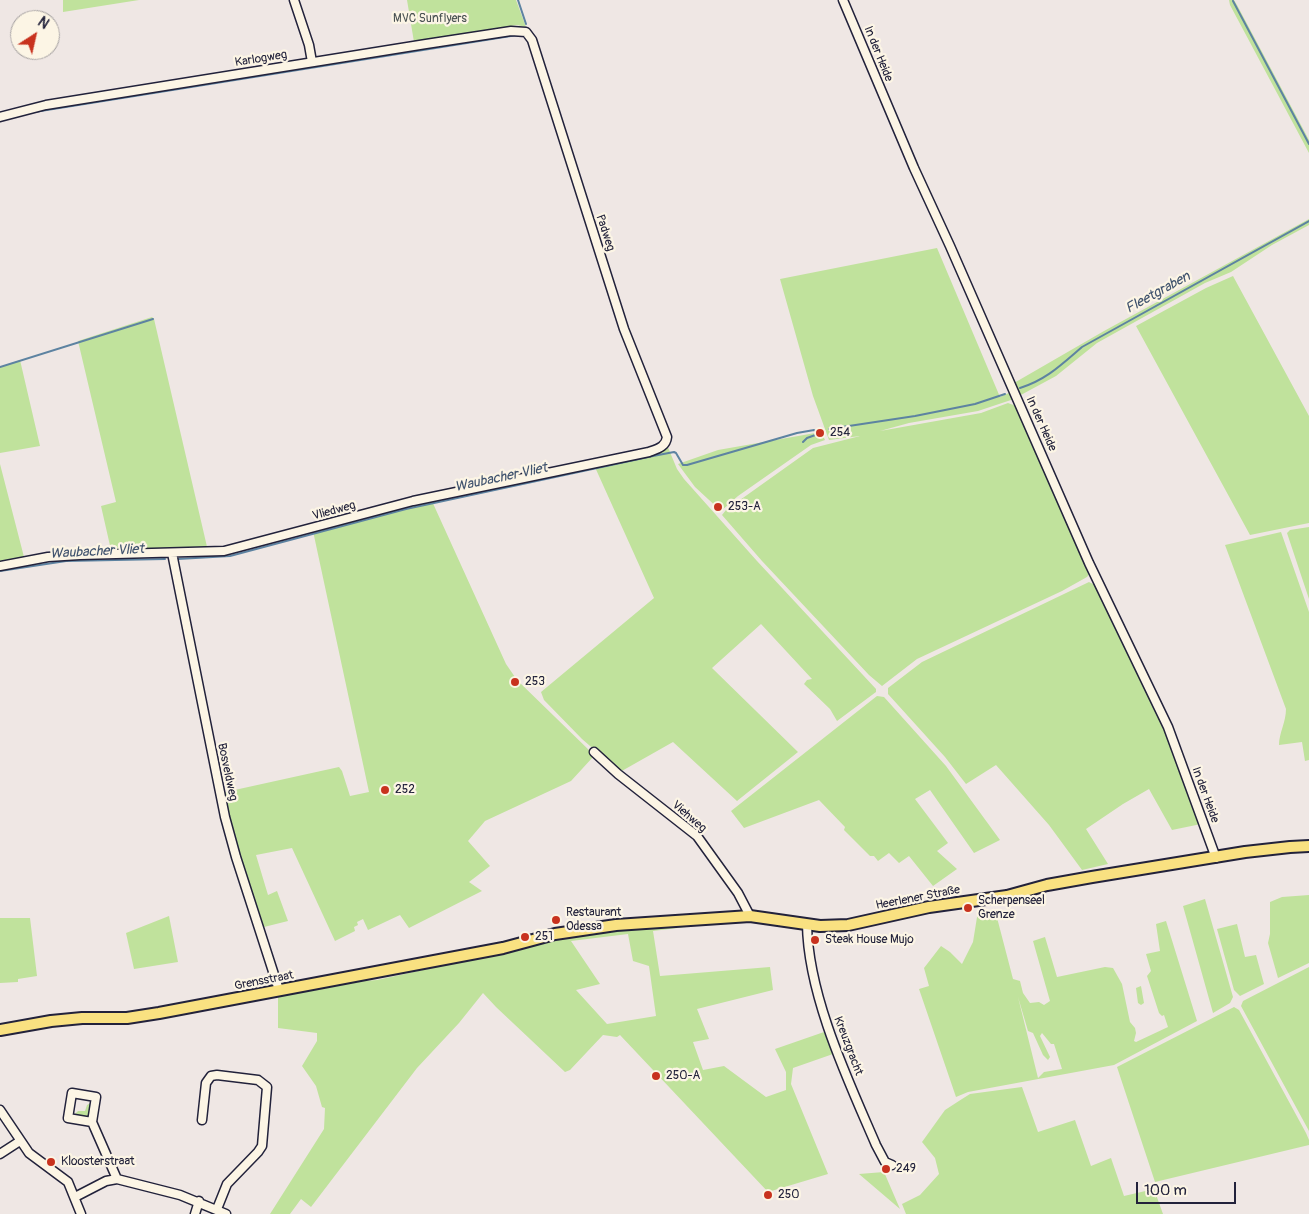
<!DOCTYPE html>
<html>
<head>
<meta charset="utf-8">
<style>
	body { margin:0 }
	#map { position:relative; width:1309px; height:1214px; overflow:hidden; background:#efe7e4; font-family:Pangolin,sans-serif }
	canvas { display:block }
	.north { position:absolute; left:10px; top:10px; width:50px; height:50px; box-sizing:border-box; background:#fcf5e5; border:1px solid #a5a1a1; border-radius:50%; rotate:35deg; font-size:14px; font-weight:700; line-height:20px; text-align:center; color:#22223b }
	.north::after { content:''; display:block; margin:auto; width:18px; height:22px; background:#c8321e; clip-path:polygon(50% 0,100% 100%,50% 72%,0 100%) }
	.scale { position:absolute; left:1136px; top:1182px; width:100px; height:22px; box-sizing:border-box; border:2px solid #22223b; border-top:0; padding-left:6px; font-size:15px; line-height:18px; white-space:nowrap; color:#22223b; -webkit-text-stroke:4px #fcf5e5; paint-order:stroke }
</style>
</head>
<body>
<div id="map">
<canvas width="1309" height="1214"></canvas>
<div class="north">N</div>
<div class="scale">100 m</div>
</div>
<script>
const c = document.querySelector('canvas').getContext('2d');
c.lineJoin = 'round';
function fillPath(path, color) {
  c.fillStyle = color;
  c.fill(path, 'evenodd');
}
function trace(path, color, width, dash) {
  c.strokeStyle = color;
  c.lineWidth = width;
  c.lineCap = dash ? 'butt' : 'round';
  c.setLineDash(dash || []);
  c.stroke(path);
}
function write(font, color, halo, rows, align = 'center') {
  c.font = font + ' Pangolin,sans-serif';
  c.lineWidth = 4.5;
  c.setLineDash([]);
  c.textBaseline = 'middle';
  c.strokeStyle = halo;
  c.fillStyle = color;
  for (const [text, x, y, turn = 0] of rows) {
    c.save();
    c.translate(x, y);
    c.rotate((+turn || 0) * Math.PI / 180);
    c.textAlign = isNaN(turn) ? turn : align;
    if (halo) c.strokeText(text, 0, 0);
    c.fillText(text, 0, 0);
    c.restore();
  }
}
fillPath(new Path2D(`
	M63 0H139L63 12Z
	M407 0H516L526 27 517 25 414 42Z
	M1229 0H1234L1237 5 1309 140V153L1230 5Z
	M1309 219V225L1272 245 1231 272 1205 283 1097 343 1056 376 1019 396 1014 383 1104 331Z
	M937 248 1000 397 1011 392 1014 399 978 411 909 423 880 431 981 413 1008 403 1016 406 1090 573 1087 577 1062 591 917 659 882 686 869 675 762 561 722 515 726 510 813 448 860 436 829 440 813 396 780 279Z
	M1233 276 1309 416V523L1250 535 1136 326 1206 288Z
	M152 317 154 319 208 551 114 552 111 550 101 506 116 502 78 341Z
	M20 360 40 446 0 453V367Z
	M821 432 825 440 811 445 738 496 721 511 695 487 678 464 718 450Z
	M667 445 677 469 684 479 757 561 876 689V692L837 721 830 709 804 684 807 680 812 679 761 624 712 668 798 752 737 801 673 742 620 772 582 739 544 700 541 692 654 598 594 465Z
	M0 464 24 557 0 562Z
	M431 499 506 664 517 680 592 753 593 757 571 781 485 821 468 841 490 866 469 882 482 891 409 928 400 915 368 930 363 919 357 922 358 925 354 927 355 931 335 941 292 848 256 855 268 895 277 891 288 921 260 928 221 793 339 767 342 771 350 796 369 792 313 531Z
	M1309 527V599L1287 533 1290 530Z
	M1281 532 1309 612V760L1305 761 1302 742 1279 745C1279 733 1286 722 1286 709L1225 545Z
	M1089 582 1097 586 1168 732 1201 824 1172 830 1149 789 1123 804 1086 829 1108 864 1082 870 1049 825 996 765 966 784 945 757 888 694V688L922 662Z
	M877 696 884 697 946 766 1000 840 974 853 930 790 915 799 948 843 937 851 957 869 933 886 909 856 899 863 889 853 878 861 874 856H870L844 830 845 827 819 800 744 828 731 811Z
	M1309 895V963L1278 978 1268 943 1270 934V902L1282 897Z
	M1205 899 1233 997 1230 1003 1213 1013 1183 906Z
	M995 910 1013 979 1020 981 1023 993 1030 1003 1039 1002 1044 1005 1050 1001 1033 941 1045 937 1057 977 1105 967 1113 968 1122 984 1130 1022 1135 1028 1136 1033 1134 1041 1136 1042 1168 1027 1164 1015 1162 1016 1159 1013 1147 976 1151 971 1146 954 1160 951 1156 924 1166 921 1197 1021 1114 1065 968 1092 956 1097 919 989 929 986 924 968 941 946 950 952 962 964 973 942 978 911ZM1018 997 1028 1031 1033 1033 1043 1055 1048 1060 1050 1057 1040 1036 1042 1033 1051 1044H1054L1062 1069 1044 1072 1038 1078Z
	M169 916 178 962 134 969 126 933Z
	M0 918H30L37 976 18 979V982L0 983Z
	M708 922 707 924 702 925 653 931 660 976 770 967 773 990 697 1009 709 1039 693 1042 703 1070 724 1066 766 1097 786 1090V1072L775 1049 824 1032 833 1054 793 1068 791 1084 828 1174 768 1192 620 1035 617 1037 603 1035 570 1070 565 1072 496 1007 483 993 459 1023 417 1068 311 1207 301 1199 290 1214H270L324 1129 325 1108 322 1107 316 1086 302 1066 317 1041V1033L278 1028V997L364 981 377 980 464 961 561 936 583 932ZM628 934 633 961 649 966 656 1016 607 1024 576 990 600 984 571 941Z
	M1237 924 1245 957 1256 955 1264 984 1240 996 1234 990 1217 929Z
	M1309 967V1131L1241 1006 1243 1001Z
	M1141 986 1144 1003 1141 1005 1138 1003 1136 988Z
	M1234 1007 1239 1010 1306 1133 1309 1140V1145L1155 1182 1117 1067Z
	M1022 1087 1038 1132 1075 1120 1091 1166 1111 1158 1124 1196 1154 1189 1163 1214H906L902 1204 920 1195 939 1174 935 1158 922 1142 945 1110 962 1099 970 1094Z
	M92 1102 90 1116 88 1118 74 1115 78 1111H85L87 1105Z
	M884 1172 900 1209 859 1174Z`), '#c0e29c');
trace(new Path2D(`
	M518 0 526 24
	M1233 1 1309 144
	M28 113 517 35
	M0 367 153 319
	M1020 388C1046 380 1061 365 1082 347L1309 221
	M829 429 915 416 975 404 1005 394
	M803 442 807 438 818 434
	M178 559 230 556 406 509 653 456 674 452 676 453 683 465H687L797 433 814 430 819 433
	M0 571 66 561 165 559`), '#5d83a1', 2);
const minor = new Path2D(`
	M294 0 309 45 312 62
	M843 0 914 168 950 246 1089 563 1168 727 1216 858
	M0 117 46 105 426 44 511 31 526 32 532 40 624 329 667 437C666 447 657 449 649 452L413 501 224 551 80 555 48 557 0 566
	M172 553 225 817 236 857 279 990
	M594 752 618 774 697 836 738 893 750 916
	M807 924C808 996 848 1080 876 1145L885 1162 892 1165
	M0 1110 29 1153 68 1182 81 1214
	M202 1120 206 1083 211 1076 217 1075 258 1080 267 1087 262 1146 258 1152 227 1184 217 1209
	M92 1122 96 1097 72 1093 68 1118 92 1122 117 1179
	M0 1154 20 1141
	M75 1197 106 1181 117 1179 180 1195 226 1214
	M195 1214 199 1201`);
const major = new Path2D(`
	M0 1030 51 1021 82 1018H127L159 1013 503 948 555 934 616 925 750 916 820 926 848 925 929 907 1007 896 1047 885 1092 877 1245 852 1290 847 1309 846`);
trace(minor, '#22223b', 11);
trace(major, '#22223b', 14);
trace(minor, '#fcf5e5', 8);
trace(major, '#f9e181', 10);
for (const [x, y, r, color] of [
	[820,433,5,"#c8321e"],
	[718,507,5,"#c8321e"],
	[515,682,5,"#c8321e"],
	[385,790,5,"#c8321e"],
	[968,908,5,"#c8321e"],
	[556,920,5,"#c8321e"],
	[525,937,5,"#c8321e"],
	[815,940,5,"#c8321e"],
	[656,1076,5,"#c8321e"],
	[51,1162,5,"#c8321e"],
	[886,1169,5,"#c8321e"],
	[768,1195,5,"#c8321e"]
]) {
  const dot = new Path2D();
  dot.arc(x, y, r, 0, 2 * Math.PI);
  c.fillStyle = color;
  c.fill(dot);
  trace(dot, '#fcf5e5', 2);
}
write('12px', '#4a5253', '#fcf5e5', [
	["MVC Sunflyers",430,19]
]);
write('12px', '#22223b', '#fcf5e5', [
	["In der Heide",878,54,68],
	["Karlogweg",261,59,-9],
	["Padweg",605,233,72],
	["In der Heide",1041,424,66],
	["Vliedweg",334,511,-15],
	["Bosveldweg",227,772,78],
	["In der Heide",1205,795,70],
	["Viehweg",689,817,41],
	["Heerlener Straße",918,898,-11],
	["Grensstraat",264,981,-11],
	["Kreuzgracht",848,1046,69]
]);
write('12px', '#22223b', '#fcf5e5', [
	["254",830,433],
	["253-A",728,507],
	["253",525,682],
	["252",395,790],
	["Scherpenseel",978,901],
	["Grenze",978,915],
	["Restaurant",566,913],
	["Odessa",566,927],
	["251",535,937],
	["Steak House Mujo",825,940],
	["250-A",666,1076],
	["Kloosterstraat",61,1162],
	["249",896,1169],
	["250",778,1195]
], 'left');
write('italic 14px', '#40536e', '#fcf5e5', [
	["Fleetgraben",1158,293,-29],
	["Waubacher Vliet",501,478,-12],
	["Waubacher Vliet",97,552,-3]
]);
</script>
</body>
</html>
